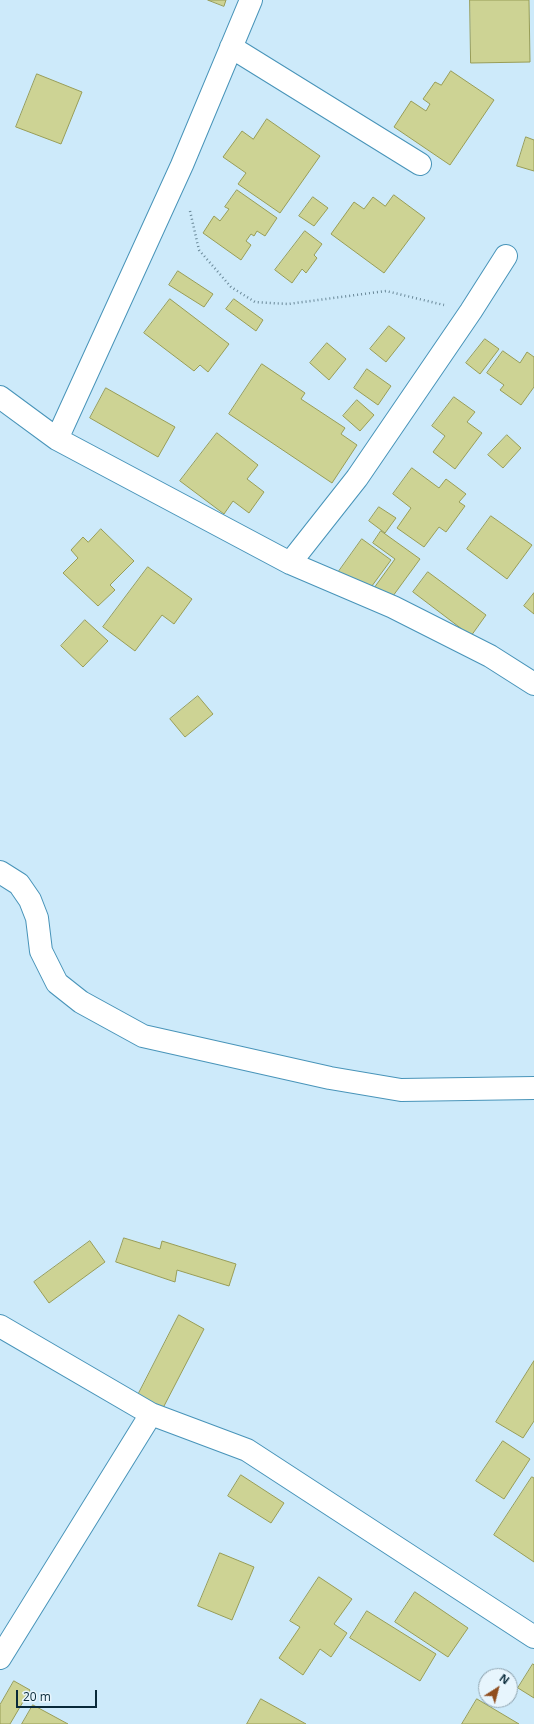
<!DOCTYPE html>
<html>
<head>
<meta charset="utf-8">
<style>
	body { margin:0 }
	#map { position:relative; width:534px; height:1724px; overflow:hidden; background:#cdeafa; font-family:"Open Sans",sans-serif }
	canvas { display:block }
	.north { position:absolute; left:478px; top:1668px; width:40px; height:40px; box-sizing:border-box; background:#e7f5fd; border:1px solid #8ea3af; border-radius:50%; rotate:36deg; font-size:11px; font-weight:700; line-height:16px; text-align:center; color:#082939 }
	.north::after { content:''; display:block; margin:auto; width:14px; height:18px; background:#914e1f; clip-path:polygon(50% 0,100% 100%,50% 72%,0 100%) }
	.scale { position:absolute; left:16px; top:1690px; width:81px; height:18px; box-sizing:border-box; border:2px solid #082939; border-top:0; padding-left:5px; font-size:12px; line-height:14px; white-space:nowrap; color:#082939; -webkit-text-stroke:3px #e7f5fd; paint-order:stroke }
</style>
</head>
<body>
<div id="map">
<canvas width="534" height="1724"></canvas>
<div class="north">N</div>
<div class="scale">20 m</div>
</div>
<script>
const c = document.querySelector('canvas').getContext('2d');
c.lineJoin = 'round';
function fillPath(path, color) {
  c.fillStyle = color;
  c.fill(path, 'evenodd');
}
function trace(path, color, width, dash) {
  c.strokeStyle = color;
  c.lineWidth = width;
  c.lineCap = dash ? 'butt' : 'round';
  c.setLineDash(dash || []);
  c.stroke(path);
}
const building = new Path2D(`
	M208 0H226L224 6Z
	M470 0H529L530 62 471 63Z
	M451 71 494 100 450 165 394 127 411 101 426 111 430 104 423 99 435 82 441 85Z
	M37 74 82 92 61 144 16 127Z
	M267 119 320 156 280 213 238 184 246 173 223 157 242 131 253 139Z
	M526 137 534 140V171L517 166Z
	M237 190 277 218 265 236 257 231 254 236 251 234 246 241 251 245 241 260 203 233 214 216 220 221 229 209 225 207Z
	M394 195 425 218 384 273 331 234 354 202 364 209 373 197 385 206Z
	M313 197 328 208 314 226 299 216Z
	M305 231 322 244 314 255 317 258 306 273 302 269 292 283 275 270Z
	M178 271 213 294 204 307 169 285Z
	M170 299 229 344 208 372 200 365 194 371 144 333Z
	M234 299 263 320 256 331 226 309Z
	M389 326 405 338 386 362 370 349Z
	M485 339 499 349 480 374 466 363Z
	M327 343 346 359 329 380 310 363Z
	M503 351 520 363 527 352 534 357V387L521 405 500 390 504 385 487 373Z
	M262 364 305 393 301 399 345 428 341 434 357 445 332 483 229 414Z
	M367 369 391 386 378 405 354 388Z
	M106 388 175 427 158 457 90 418Z
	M454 397 475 412 467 422 482 433 455 469 433 452 445 436 432 426Z
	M357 400 374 415 360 431 343 416Z
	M217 433 258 465 247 479 264 492 249 513 233 501 224 514 180 481Z
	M507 435 521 448 503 468 488 455Z
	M412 468 439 488 446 479 466 494 459 502 465 506 446 532 439 527 424 547 397 528 411 508 393 494Z
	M379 507 396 518 385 533 369 521Z
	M491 516 532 545 507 579 467 549Z
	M101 529 134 561 110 585 115 590 98 606 63 573 78 558 71 550 83 537 88 542Z
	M381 531 420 559 390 600 374 588 395 559 373 543Z
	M362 539 391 560 366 594 337 574Z
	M148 567 192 599 174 624 162 615 135 651 103 627Z
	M428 572 486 615 471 636 413 592Z
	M534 593V614L524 606Z
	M85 620 108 641 83 667 61 646Z
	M198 696 213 714 185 737 170 719Z
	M124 1238 160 1249 162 1241 236 1264 229 1286 177 1270 175 1282 116 1262Z
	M90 1241 105 1262 49 1303 34 1282Z
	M179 1315 204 1329 163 1408 138 1395Z
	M534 1361V1421L523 1438 496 1422Z
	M503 1441 530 1459 504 1499 476 1481Z
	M241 1475 284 1503 271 1523 228 1496Z
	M532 1477 534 1478V1562L494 1535Z
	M220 1553 254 1567 232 1620 198 1606Z
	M319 1577 352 1599 334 1624 347 1633 331 1657 320 1649 303 1675 279 1658 300 1627 290 1621Z
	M415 1592 468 1628 448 1657 395 1622Z
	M367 1611 436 1654 420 1681 350 1638Z
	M533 1664 534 1665V1698L518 1688Z
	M14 1681 30 1690 10 1724H0V1705Z
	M261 1699 306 1724H247Z
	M477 1699 519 1724H462Z
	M33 1705 68 1724H22Z`);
fillPath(building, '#cdd394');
trace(building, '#989d57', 1);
const minor = new Path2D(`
	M231 47 420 164
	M0 397 57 439 290 563 393 607 490 656 534 684
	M57 439 182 165 251 0
	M290 563 357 478 471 311 506 256
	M0 872 19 884 30 900 37 918 41 951 57 983 81 1002 143 1036 330 1078 401 1090 534 1088
	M0 1326 151 1414 247 1450 534 1637
	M0 1658 151 1414`);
trace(minor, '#4894b9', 24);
trace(new Path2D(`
	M190 211 199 250 231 287 255 302 288 304 386 291 444 305`), '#698898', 2.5, [1, 3]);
trace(minor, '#fff', 22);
</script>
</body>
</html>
